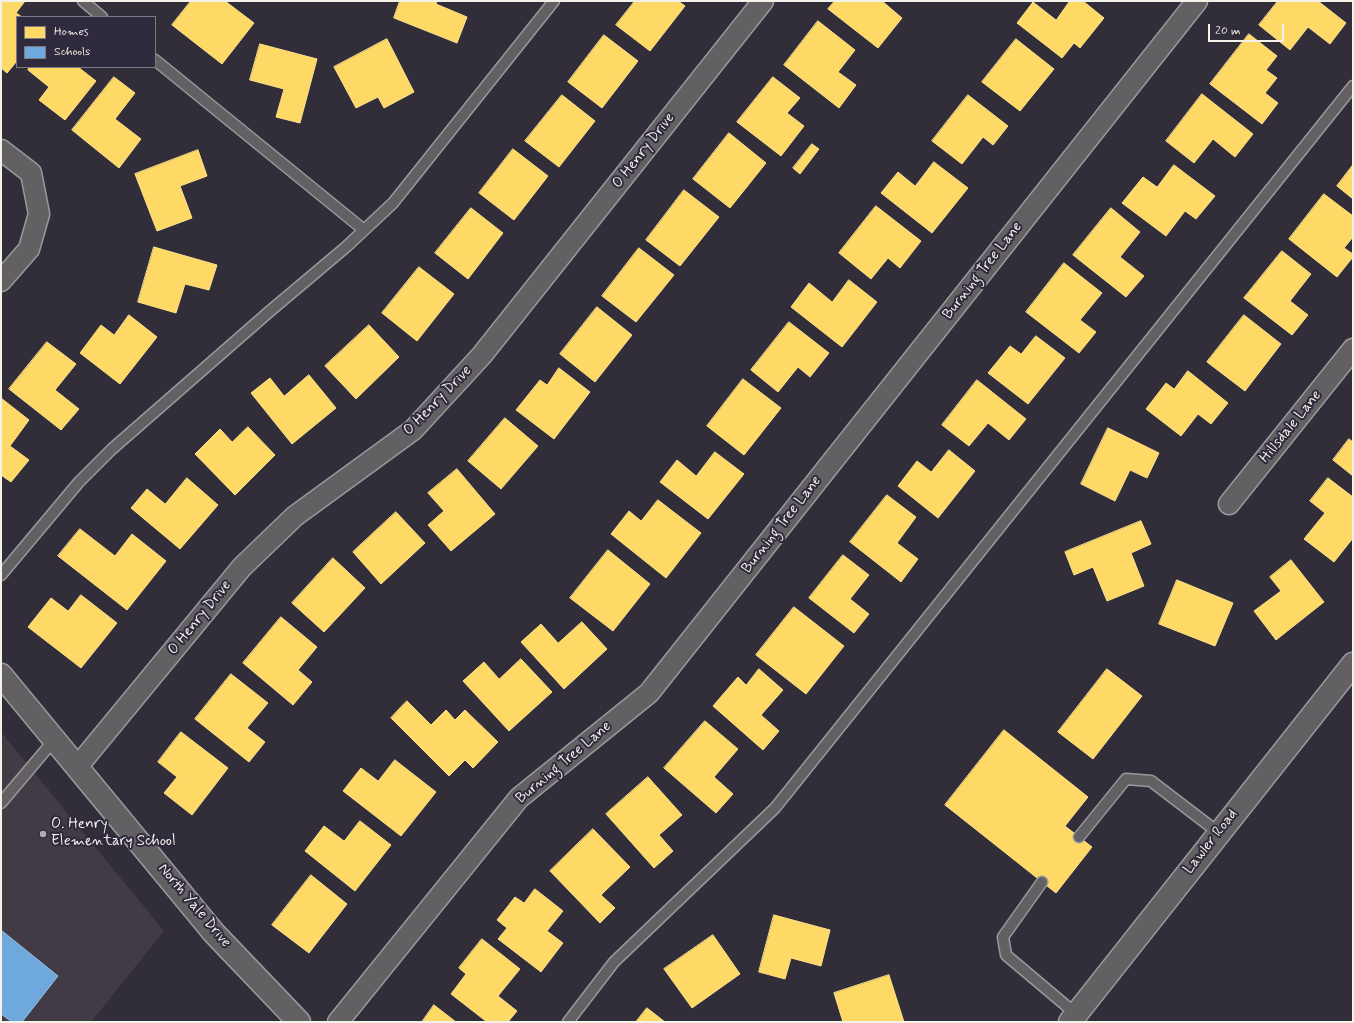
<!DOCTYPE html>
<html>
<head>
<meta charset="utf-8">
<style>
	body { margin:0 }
	#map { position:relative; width:1354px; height:1023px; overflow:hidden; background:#312e39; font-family:Mynerve,sans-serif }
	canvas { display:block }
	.frame { position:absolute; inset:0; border:2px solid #f4f1e8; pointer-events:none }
	.legend { position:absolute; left:16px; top:16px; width:140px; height:52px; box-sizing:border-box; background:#2f2a3d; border:1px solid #7e7a81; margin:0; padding:5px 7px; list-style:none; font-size:12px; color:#f4f1e8 }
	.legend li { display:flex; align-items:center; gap:8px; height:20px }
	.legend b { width:20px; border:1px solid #7e7a81 }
	.scale { position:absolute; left:1208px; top:24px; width:76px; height:18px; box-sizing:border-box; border:2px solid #f4f1e8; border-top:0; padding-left:5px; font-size:12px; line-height:14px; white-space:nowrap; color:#f4f1e8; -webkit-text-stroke:3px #2f2a3d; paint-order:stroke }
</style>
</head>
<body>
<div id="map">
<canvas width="1354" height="1023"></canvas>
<div class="frame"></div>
<ul class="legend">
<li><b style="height:11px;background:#ffd966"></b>Homes</li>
<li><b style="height:11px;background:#6fa8dc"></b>Schools</li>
</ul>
<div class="scale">20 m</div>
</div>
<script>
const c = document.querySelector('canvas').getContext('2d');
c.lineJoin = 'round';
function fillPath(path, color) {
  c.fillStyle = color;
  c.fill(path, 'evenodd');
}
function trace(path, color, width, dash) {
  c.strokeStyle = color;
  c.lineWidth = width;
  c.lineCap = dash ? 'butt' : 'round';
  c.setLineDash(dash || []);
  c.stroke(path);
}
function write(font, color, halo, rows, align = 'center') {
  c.font = font + ' Mynerve,sans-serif';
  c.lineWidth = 4;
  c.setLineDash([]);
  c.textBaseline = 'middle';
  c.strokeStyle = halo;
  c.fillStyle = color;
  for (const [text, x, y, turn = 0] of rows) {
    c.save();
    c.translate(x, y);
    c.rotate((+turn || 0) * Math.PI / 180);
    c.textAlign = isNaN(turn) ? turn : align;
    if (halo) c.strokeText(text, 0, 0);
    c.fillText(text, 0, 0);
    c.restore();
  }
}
fillPath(new Path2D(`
	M1 732 164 931 91 1022H1Z`), '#413b46');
const homes = new Path2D(`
	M1 1H25L16 13 22 17H17V61L7 73 1 68Z
	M191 1H225L254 23 222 64 172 25Z
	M400 1H437L436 4 467 17 457 43 394 18Z
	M635 1H678L685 6 650 51 616 25Z
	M835 1H882L902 18 878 48 828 9Z
	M1070 1H1083L1104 18 1080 48 1074 43 1062 58 1017 23 1033 2 1056 20Z
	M1278 1H1318L1346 23 1330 44 1308 27 1290 50 1259 25Z
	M818 21 855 50 838 72 856 85 839 108 784 65Z
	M1249 34 1277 56 1266 70 1277 78 1265 93 1278 103 1262 124 1210 84Z
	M604 35 638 61 602 108 568 82Z
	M387 39 414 92 384 108 378 97 356 108 334 67Z
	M1016 39 1054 69 1020 111 982 82Z
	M260 44 317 59 300 123 276 117 284 89 250 80Z
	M30 67H78L96 81 65 120 39 100 49 87 28 70Z
	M114 77 135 93 115 119 141 139 119 168 72 130Z
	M773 77 800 98 787 113 804 126 781 156 737 122Z
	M1202 94 1253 134 1235 157 1213 139 1194 163 1166 141Z
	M562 95 595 121 559 167 525 141Z
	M968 95 1008 126 993 145 983 137 962 164 932 141Z
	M729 133 766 163 730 208 693 179Z
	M812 144 819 149 800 174 793 168Z
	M513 149 548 176 514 220 479 193Z
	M198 150 207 176 180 186 192 218 157 231 135 174Z
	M934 162 968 188 932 233 881 193 898 172 915 186Z
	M1174 165 1215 196 1196 219 1185 211 1166 236 1122 203 1143 177 1157 187Z
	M1353 165V199L1337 186Z
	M684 190 719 217 680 266 646 240Z
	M1324 194 1353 216V237L1344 248 1353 254V257L1337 277 1289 239Z
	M876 206 921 241 900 268 888 258 871 279 839 253Z
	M471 208 503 233 468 279 435 253Z
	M1111 208 1140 232 1120 257 1144 276 1126 297 1073 255Z
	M154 247 217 265 209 290 185 284 176 313 138 302Z
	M639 248 674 275 636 322 602 296Z
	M1282 251 1311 274 1290 301 1308 315 1292 335 1244 298Z
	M1064 263 1102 293 1080 320 1096 332 1079 353 1026 312Z
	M419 267 454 294 417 341 382 313Z
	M849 280 877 302 842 347 791 307 809 283 832 302Z
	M597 307 632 335 595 382 560 354Z
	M129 315 157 337 120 384 80 353 101 325 114 335Z
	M1244 315 1281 344 1245 391 1207 362Z
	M789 322 829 353 810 377 798 367 778 392 751 370Z
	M369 325 399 357 356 399 325 366Z
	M1036 336 1065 358 1028 404 988 373 1010 346 1021 354Z
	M47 342 76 364 55 390 79 409 61 430 9 389Z
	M559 368 590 392 554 439 516 410 540 380 547 385Z
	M1188 371 1228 403 1211 424 1198 414 1181 436 1146 409 1166 383 1174 389Z
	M309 375 336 408 292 444 251 393 270 378 284 396Z
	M743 379 781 408 744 455 707 426Z
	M977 380 1026 419 1009 440 988 423 969 446 942 425Z
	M1 398 29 420 10 446 29 460 11 482 1 475Z
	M505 418 538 446 501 489 468 461Z
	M248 427 275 455 235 495 195 454 220 429 232 442Z
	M1108 428 1159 453 1147 478 1130 470 1115 501 1081 484Z
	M1349 439 1353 442V476L1333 460Z
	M949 450 975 471 938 518 898 486 917 461 931 472Z
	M715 452 744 474 708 519 660 482 677 460 696 476Z
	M457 469 495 514 451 551 428 525 444 511 428 493Z
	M187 478 218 505 180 549 131 508 147 489 165 504Z
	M1328 478 1353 497V538L1334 562 1304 539 1325 513 1310 501Z
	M887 495 916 517 897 543 918 559 901 582 850 542Z
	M658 500 701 533 666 578 611 534 629 511 641 521Z
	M396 512 425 543 381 584 353 552Z
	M1141 521 1151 544 1131 553 1144 586 1107 601 1093 567 1074 575 1065 552Z
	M80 529 115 556 132 534 166 561 127 610 58 556Z
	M608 550 650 584 613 631 570 598Z
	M843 555 869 575 850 599 869 614 854 633 809 598Z
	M333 558 365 588 324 632 292 603Z
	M1291 560 1324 602 1276 640 1254 611 1281 591 1270 577Z
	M1177 580 1233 603 1215 646 1159 624Z
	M81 595 117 623 81 668 28 627 51 598 68 611Z
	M794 607 844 646 806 694 756 655Z
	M281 617 317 647 298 670 312 682 293 705 243 663Z
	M582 622 607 649 564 689 521 642 541 624 558 643Z
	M521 659 552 692 509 731 463 681 484 662 499 679Z
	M759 669 783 690 761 715 779 731 763 750 713 706 738 677 746 685Z
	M1107 669 1142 696 1093 759 1058 732Z
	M231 674 268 703 247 728 265 742 249 762 195 719Z
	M407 701 431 725 446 710 455 720 465 710 498 742 473 768 465 760 449 776 391 718Z
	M705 721 738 749 714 777 733 794 716 813 664 768Z
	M1004 730 1088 797 1065 826 1092 847 1056 893 945 805Z
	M181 732 228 768 192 815 164 793 177 777 158 762Z
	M395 760 436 792 401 836 343 791 361 768 378 781Z
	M648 777 682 815 659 835 673 851 654 868 606 814Z
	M360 821 391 845 355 891 305 851 324 826 344 841Z
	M593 829 630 867 601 895 615 908 600 923 550 871Z
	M311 875 347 904 309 953 272 925Z
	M535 889 563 911 547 931 563 943 541 972 498 939 507 928 497 920 515 897 524 903Z
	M774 915 830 930 821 966 791 958 785 979 759 972Z
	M713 935 740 974 692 1008 664 969Z
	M482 939 520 969 498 996 517 1011 508 1022H487L451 994 466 974 459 968Z
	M889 975 904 1022H843L834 993Z
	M434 1005 456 1022H422Z
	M647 1008 665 1022H636Z`);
fillPath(homes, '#ffd966');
trace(homes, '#fce08d', 1);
const schools = new Path2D(`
	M1 930 58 976 22 1022H12L1 1014Z`);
fillPath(schools, '#6fa8dc');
trace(schools, '#97bee0', 1);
const service = new Path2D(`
	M83 1 102 17
	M155 60 364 230
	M1 575 79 482 112 449 270 311 346 247 393 203 554 1
	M1 803 55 739
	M1079 837 1126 779 1151 781 1219 833
	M1042 882 1003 937 1006 955 1076 1014
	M568 1022 614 962 775 808 1353 86`);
const minor = new Path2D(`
	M1 150 31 173 39 214 29 249 1 281
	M1229 504 1353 349
	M78 766 242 567 295 516 413 430 482 355 763 1
	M338 1022 519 798 649 693 1197 1`);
const tertiary = new Path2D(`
	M1 675 214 933 299 1022
	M1070 1022 1353 664`);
trace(service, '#9a989b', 13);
trace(minor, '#9a989b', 23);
trace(tertiary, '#9a989b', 25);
trace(service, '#626063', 10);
trace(minor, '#626063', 20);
trace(tertiary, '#626063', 22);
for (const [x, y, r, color] of [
	[43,834,4,"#b0adab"]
]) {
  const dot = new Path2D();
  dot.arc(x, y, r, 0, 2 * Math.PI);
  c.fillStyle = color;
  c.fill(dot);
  trace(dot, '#2f2a3d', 1.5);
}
write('15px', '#f4f1e8', '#2f2a3d', [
	["O Henry Drive",644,151,-52],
	["Burning Tree Lane",983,271,-52],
	["O Henry Drive",438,401,-46],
	["Hillsdale Lane",1291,427,-51],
	["Burning Tree Lane",782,525,-52],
	["O Henry Drive",200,618,-51],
	["Burning Tree Lane",564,763,-40],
	["Lawler Road",1211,842,-52],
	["North Yale Drive",194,906,50]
]);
write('15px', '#f4f1e8', '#2f2a3d', [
	["O. Henry",51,825],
	["Elementary School",51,842]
], 'left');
</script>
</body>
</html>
